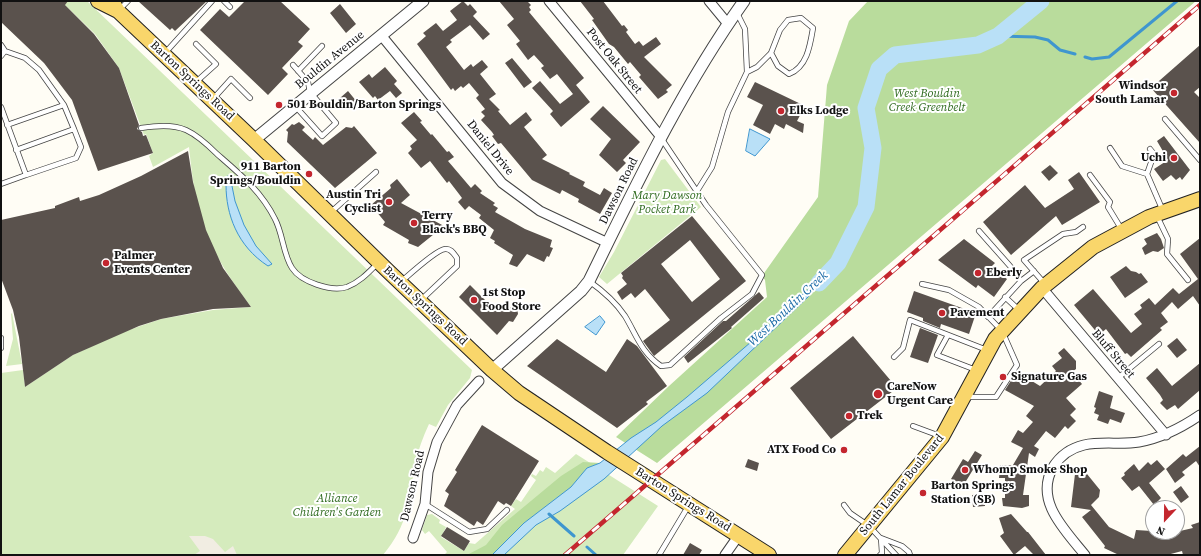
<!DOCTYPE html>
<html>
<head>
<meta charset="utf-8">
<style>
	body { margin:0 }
	#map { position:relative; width:1201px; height:556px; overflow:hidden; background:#fffdf5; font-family:"Source Serif 4",serif }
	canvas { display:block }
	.frame { position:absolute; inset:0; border:2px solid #111; pointer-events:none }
	.north { position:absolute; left:1145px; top:500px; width:40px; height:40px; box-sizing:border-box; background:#fff; border:1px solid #a0a0a0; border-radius:50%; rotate:202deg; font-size:11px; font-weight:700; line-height:16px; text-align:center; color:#111 }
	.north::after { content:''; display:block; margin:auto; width:14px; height:18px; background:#c4262e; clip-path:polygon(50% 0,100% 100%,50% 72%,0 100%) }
</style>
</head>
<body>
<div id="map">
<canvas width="1201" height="556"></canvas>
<div class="frame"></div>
<div class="north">N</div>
</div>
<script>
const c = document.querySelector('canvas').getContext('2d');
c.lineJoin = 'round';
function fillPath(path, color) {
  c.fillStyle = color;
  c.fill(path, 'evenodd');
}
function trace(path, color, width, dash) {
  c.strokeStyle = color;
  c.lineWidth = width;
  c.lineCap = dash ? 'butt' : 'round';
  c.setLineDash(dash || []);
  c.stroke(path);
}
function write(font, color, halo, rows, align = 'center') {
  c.font = font + ' "Source Serif 4",serif';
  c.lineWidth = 4;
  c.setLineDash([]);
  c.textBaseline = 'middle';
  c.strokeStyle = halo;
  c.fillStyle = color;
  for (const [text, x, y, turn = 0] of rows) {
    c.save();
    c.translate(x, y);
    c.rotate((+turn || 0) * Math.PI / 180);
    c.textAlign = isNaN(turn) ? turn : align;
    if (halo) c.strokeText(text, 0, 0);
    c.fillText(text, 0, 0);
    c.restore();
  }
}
fillPath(new Path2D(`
	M66 1H87L472 370 470 378 448 405 436 427 429 424C423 437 418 450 415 464 408 502 409 524 383 555H1V373L23 370 25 387 73 355 120 333 161 319 213 310 251 307C234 284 216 259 206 231 195 205 192 175 189 147L153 167 149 156 153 153 146 134 144 135 119 68 95 34 65 5Z
	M665 159 701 207 607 284 599 277 614 252 661 160Z
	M12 313 22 364 6 366 13 339 11 314Z
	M576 454 658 506 623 555H444L447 552 429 531 425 534 422 530 427 515 432 514 440 520 439 523 446 527 441 537 464 551 469 543 475 544 515 509 511 506 516 499 521 502 536 480 531 476 532 474 536 476 540 470 543 472 546 467 555 473Z`), '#d5ebbd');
fillPath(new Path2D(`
	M868 1H1196L657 463 616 437 669 386 767 297 765 280 762 276 818 197 827 85 849 21Z
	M583 462 600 463 587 468 571 487 524 523 492 555H467L486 545 502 525 561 476Z`), '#b9dc9c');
fillPath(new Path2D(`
	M189 536H205L213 539 225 552 233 546 237 555H194L200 551Z`), '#f1ede2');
const water = new Path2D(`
	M750 129 770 139 755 156 746 151Z
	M230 176 235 201 244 225 256 246 272 264 268 266C237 246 226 214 226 185L224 182H226V177Z
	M838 262 809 296 707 393 662 426 604 479 560 511 536 525 504 555H492L524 523 571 487 587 468 600 463 631 438 656 422 687 397 751 342Z
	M600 316 605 322 596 335 585 327Z`);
fillPath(water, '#b9e0f7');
trace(water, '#3f96cf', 1);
trace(new Path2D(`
	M998 36 1035 37 1048 40 1060 50 1075 54
	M1085 57 1092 59 1109 57 1177 1
	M549 514 574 536
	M587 547 596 555`), '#3f96cf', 3);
trace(new Path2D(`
	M819 283 838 263 866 207 873 148 866 108 879 69 895 55 978 45 998 36 1041 1`), '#b9e0f7', 17);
fillPath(new Path2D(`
	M1 1H68L65 5 94 34 119 68 139 125 137 129 142 132 143 136 146 135 153 153 98 171 72 100 44 63 1 22Z
	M138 1H207L175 31 172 28 170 30Z
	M245 1H280L310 29 298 42 303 46 282 68 288 74 268 95 200 30 220 9 229 17Z
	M463 1 468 6 470 4 477 12 473 16 490 34 483 40 470 25 450 40 452 42 446 47 464 70 471 64 473 67 482 60 488 67 480 74 496 94 489 99 500 110 498 111 510 125 526 112 532 120 524 127 547 155 542 159 570 173 569 174 585 182 583 186 600 195 604 188 612 193 600 214 578 202 579 199 562 190 560 194 532 180 501 143 498 144 492 136 494 135 492 132 481 120 485 116 481 112 485 109 476 98 479 95 469 83 463 88 461 86 455 91 453 88 451 90 417 44 426 36 423 33 436 23 443 31 457 20 450 11Z
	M499 1H527L531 5 529 7 531 10 529 12 584 78 576 85 590 102 561 127 550 114 553 111 532 88 540 81 560 104 573 94 557 74 550 79 541 68 544 66 534 55 528 60 516 44 520 41 507 25 514 19Z
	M580 1H603L622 26 624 25 628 30 626 32 635 44 639 41 643 46 656 37 661 44 644 57 672 85 666 90 668 92 658 99 639 77 641 75 630 62 628 64 614 47 609 44 592 20 594 19Z
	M340 4 356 24 346 33 330 13Z
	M1200 45V87L1194 92 1200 98V143L1151 88Z
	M512 58 532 82 524 88 505 63Z
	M385 67 397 81 394 84 402 93 396 98 390 91 378 100 375 96 373 98 359 82 369 74 372 78Z
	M755 82 805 106 797 121 804 124 803 133 786 124 784 129 775 124 770 134 753 125 763 105 747 97Z
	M348 91 357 102 350 109 340 98Z
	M603 106 640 142 623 160 626 163 617 172 599 155 611 139 590 119Z
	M414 112 422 121 420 122 431 135 432 134 447 152 449 151 454 157 448 161 471 188 475 184 482 191 480 193 495 203 493 205 498 208 495 212 525 229 552 240 550 247 553 248 549 257 547 256 544 262 527 254 517 267 509 264 513 255 494 243 495 241 490 238 494 230 479 218 481 215 469 206 465 210 458 202 462 198 459 194 449 181 447 183 430 161 421 168 408 153 412 149 410 146 417 140 401 123Z
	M299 122 305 127 302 130 313 140 315 137 323 145 346 127 352 128 354 126 377 153 335 188 287 142 288 132 286 130 292 124 294 125Z
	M1164 136 1190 170 1182 180 1180 177 1176 180 1171 175 1163 181 1154 169 1168 160 1157 141Z
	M188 151 193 182 206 230 223 268 251 307 213 309 161 319 139 326 73 355 25 387 19 337 13 310 1 278V220L55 208V206L79 197 80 201 99 195 141 176Z
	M1050 165 1058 173 1049 181 1041 172Z
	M1079 172 1100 202 1062 225 1056 216 1011 255 983 222 1025 185 1045 208 1074 189 1068 180Z
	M397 179 410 195 401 203 444 226 418 247 408 243 409 240 383 225 385 222 371 205 391 188 390 185Z
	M692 216 746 281 654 356 643 341 670 320 645 289 635 298 631 293 622 300 617 292 627 284 622 278 623 276 621 273ZM690 240 720 279 692 302 661 264Z
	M1157 233 1161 239 1164 248 1158 252 1153 251 1145 255 1142 248 1147 244 1144 239Z
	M1200 238V306L1193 296 1178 309 1172 302 1161 313 1168 322 1160 328 1162 330 1131 357 1127 353 1125 354 1106 329 1099 335 1074 305 1093 289 1131 333 1142 324 1134 314 1142 308 1140 305 1149 298 1155 305 1173 288 1179 294 1198 279 1180 254Z
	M964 239 995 263 991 267 1007 279 994 297 978 285 976 288 938 260Z
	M1126 266 1131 271 1136 272 1139 274 1141 273 1148 282 1125 298 1110 277Z
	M470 285 493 308 497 304 500 307H517L518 314 513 322 509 321 497 335 459 297Z
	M914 291 976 313 969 334 941 324 940 328 923 321V318L907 312Z
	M759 292 764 298 731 327 732 328 688 363 684 357 723 321H726Z
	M920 328 938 335 928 363 910 357Z
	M853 336 897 388 831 439 790 388Z
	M1177 338 1187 350 1177 358 1167 346Z
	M557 339 606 372 627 339 637 346 667 386 646 402 648 404 617 428 527 366Z
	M1064 348 1076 361V369L1072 372 1082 384 1066 398 1076 409 1070 415 1076 421 1068 429 1065 426 1055 438 1046 431 1034 446 1039 449 1035 457 1029 453 1023 495H1029V506L1022 508 1003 506 1002 498H1005V478H999L1000 465H1013L1023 448 1011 442 1018 430 1023 433 1033 422 1026 416 1034 406 1005 390 1014 376 1025 382 1027 378 1040 386 1056 371 1052 366 1062 358 1058 353Z
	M1200 363V390L1178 409 1175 405 1167 410 1160 403 1163 400 1160 395 1146 378 1157 368 1172 386Z
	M1099 391 1113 396 1110 408 1125 413 1121 423 1110 419 1108 424 1097 420 1099 415 1094 413 1096 408 1094 407Z
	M482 425 539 461 511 506 506 503 504 505 498 501 483 525 477 521 474 526 444 506 449 494 445 491 457 472 455 470Z
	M1200 446V467L1196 461 1182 472 1185 475 1175 483 1166 469 1183 454 1186 457Z
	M975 451 982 455 963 486 951 479 963 459 968 462Z
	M748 459 759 463 757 471 745 467Z
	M1157 460 1165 469 1149 483 1161 498 1154 505 1139 486 1132 491 1121 478 1125 475 1124 473 1134 464 1139 471 1148 462 1151 465Z
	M1075 474 1084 476 1087 474 1100 490 1099 497 1091 505 1109 527 1134 539 1136 530 1167 532V534L1193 528 1191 525 1200 522V555H1183L1182 551 1167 555H1119L1104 548 1105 546 1082 517 1091 510 1071 507Z
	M1181 486 1189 497 1181 503 1173 492Z
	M985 494V506L973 507 972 495Z
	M1011 514 1027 532H1028L1046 555H1034L1025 546 1014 555 1000 536 1004 533 999 518Z
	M447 527 470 541 464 551 441 536Z
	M690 543 702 550 699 555H683Z`), '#5a524d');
const service = new Path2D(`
	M224 1 230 7
	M119 10 128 1
	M737 13 745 29 747 72
	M196 44 216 64 196 82
	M1 45 5 51 1 56
	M5 51 25 58 39 70 64 105 7 125
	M165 53 212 1
	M293 65 308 82 310 92 336 123 322 136 296 107
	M298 71 322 46
	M213 99 231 79 250 98
	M64 105 74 129
	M1 107 26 175 1 184
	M1165 119 1200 160
	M141 128C155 126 172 124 186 130 197 135 208 145 217 154 240 174 261 191 275 219 283 234 283 254 292 268 301 282 331 292 347 287 360 282 369 272 378 263
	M1110 148 1122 166 1147 174 1163 211
	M16 150 74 129 81 147 76 158 26 175
	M1147 174 1154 154 1150 149
	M1090 175 1110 202 1108 207 1122 230
	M697 191 712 167 728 112 747 72 757 67 771 53 780 30 788 20 801 18 813 28C810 46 807 67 789 74L778 66 771 53
	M330 213 376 172
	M1157 216 1168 239 1167 254 1188 280
	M979 231 1010 266 1021 281 1034 271
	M402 281C410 274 436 250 445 249 451 248 454 254 457 258V266L421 300
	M589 281C603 291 615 301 625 316 637 336 641 352 661 366L670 365 721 318 752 294 762 275 706 205 661 138
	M922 284 949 290 979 307 1002 331 1017 365 996 397H967
	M1045 284 1024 260 1063 234 1076 232 1083 227
	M1005 297 1019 310
	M988 317 1021 281
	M948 335 937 355 976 370
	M1 338V348
	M894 357 903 348 910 320 987 350
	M1118 378 1159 344
	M913 426 940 436
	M425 504 469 532 487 529 507 510
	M844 505 850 513 869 526 896 555
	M659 555 689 505
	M880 555 882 553 881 538 902 546 909 552 910 555`);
const minor = new Path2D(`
	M549 1 661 137
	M709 1 728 24
	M381 35 502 183 540 211 608 243
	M1042 288 1166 435
	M413 538 425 504 428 472 437 442 457 405 479 381
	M725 555 739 535
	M1085 555C1065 530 1034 501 1053 467 1060 456 1071 448 1084 445 1102 441 1121 445 1139 442 1162 438 1181 428 1200 415`);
const tertiary = new Path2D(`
	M254 140 423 1
	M492 370 581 291 589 281C636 185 682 88 744 1`);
const primary = new Path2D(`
	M98 1 118 11
	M112 1 118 11 254 140 388 271 492 370 519 393 607 452 769 555
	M845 555 942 437 995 339 1042 288 1093 247 1149 217 1200 199`);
trace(service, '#444', 6);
trace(minor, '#444', 11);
trace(tertiary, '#444', 13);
trace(primary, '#222', 16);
trace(service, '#fff', 4.5);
trace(minor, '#fff', 9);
trace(tertiary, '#fff', 11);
trace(primary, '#f9d66b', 14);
const rail = new Path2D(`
	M565 555 1200 5`);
trace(rail, '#c4262e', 4.5);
trace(rail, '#fff', 3, [9]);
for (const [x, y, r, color] of [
	[1174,93,4,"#c4262e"],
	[279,105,4,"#c4262e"],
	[781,111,4,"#c4262e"],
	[1174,158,4,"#c4262e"],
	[309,174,4,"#c4262e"],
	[389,202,4,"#c4262e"],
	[414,223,4,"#c4262e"],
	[106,263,4,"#c4262e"],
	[978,273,4,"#c4262e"],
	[474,300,4,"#c4262e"],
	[942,313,4,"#c4262e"],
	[1003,377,4,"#c4262e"],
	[878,394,5,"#c4262e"],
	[849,416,4,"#c4262e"],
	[844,450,4,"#c4262e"],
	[965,470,4,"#c4262e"],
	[923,493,4,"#c4262e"]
]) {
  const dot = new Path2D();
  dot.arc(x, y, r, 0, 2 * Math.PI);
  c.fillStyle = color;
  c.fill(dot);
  trace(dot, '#fff', 1.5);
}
write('12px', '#111', '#fff', [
	["Bouldin Avenue",330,60,-39],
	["Post Oak Street",614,61,51],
	["Barton Springs Road",192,81,43],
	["Daniel Drive",490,148,51],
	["Dawson Road",619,191,-64],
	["Barton Springs Road",425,306,43],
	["Bluff Street",1113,354,50],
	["South Lamar Boulevard",902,485,-51],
	["Dawson Road",413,486,-77],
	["Barton Springs Road",683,500,32]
]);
write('bold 12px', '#111', '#fff', [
	["Windsor",1166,86,"right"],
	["South Lamar",1166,100,"right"],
	["501 Bouldin/Barton Springs",287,105],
	["Elks Lodge",789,111],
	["Uchi",1166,158,"right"],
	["911 Barton",301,167,"right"],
	["Springs/Bouldin",301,181,"right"],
	["Austin Tri",381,195,"right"],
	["Cyclist",381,209,"right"],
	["Terry",422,216],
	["Black's BBQ",422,230],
	["Palmer",114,256],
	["Events Center",114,270],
	["Eberly",986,273],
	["1st Stop",482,293],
	["Food Store",482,307],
	["Pavement",950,313],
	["Signature Gas",1011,377],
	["CareNow",887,387],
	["Urgent Care",887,401],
	["Trek",857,416],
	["ATX Food Co",836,450,"right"],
	["Whomp Smoke Shop",973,470],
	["Barton Springs",931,486],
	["Station (SB)",931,500]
], 'left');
write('italic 12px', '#2f6b1f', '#fff', [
	["West Bouldin",927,94],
	["Creek Greenbelt",927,108],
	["Mary Dawson",667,196],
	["Pocket Park",667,210],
	["Alliance",337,499],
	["Children's Garden",337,513]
]);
write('italic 13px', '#1768a6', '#fff', [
	["West Bouldin Creek",788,309,-43]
]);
</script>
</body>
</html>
